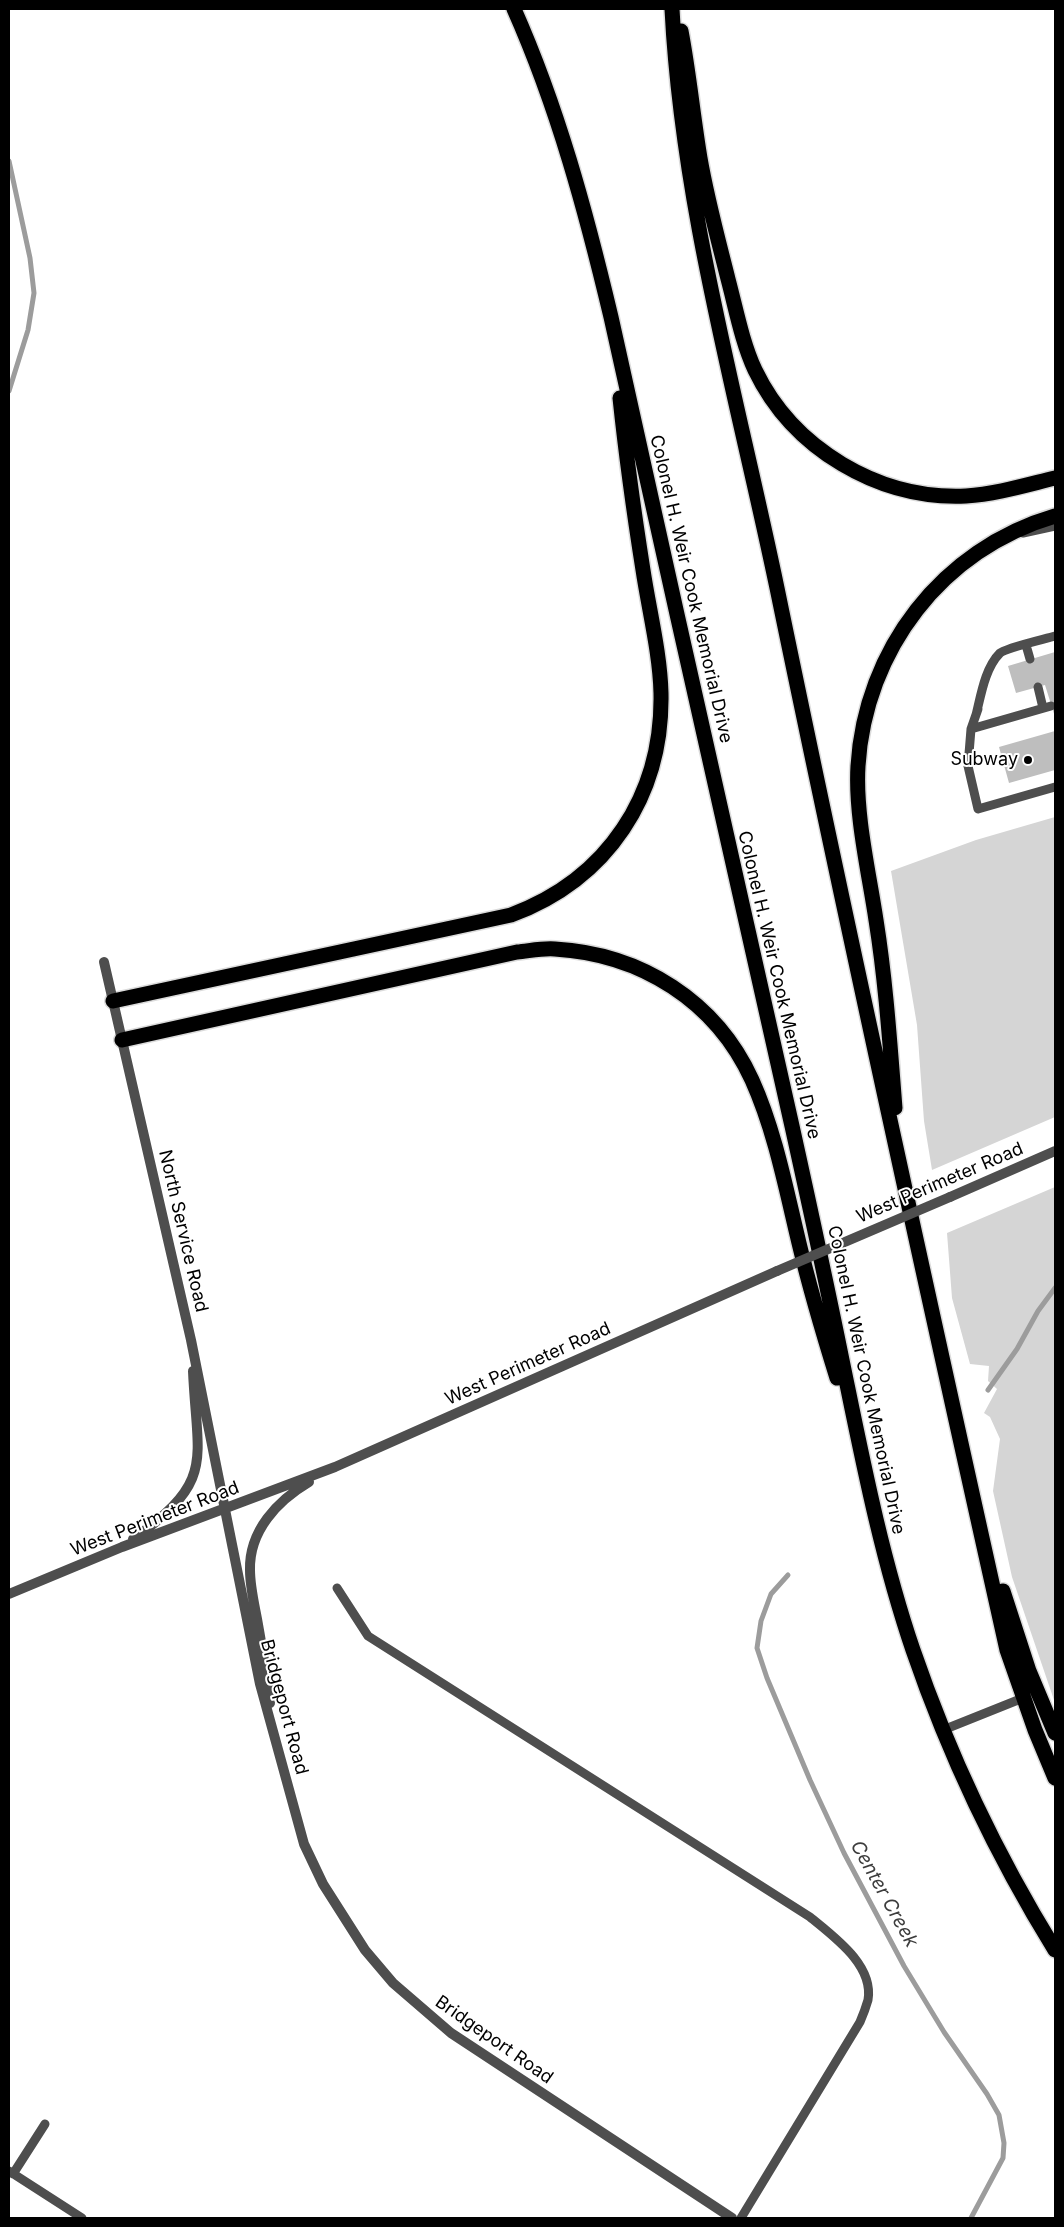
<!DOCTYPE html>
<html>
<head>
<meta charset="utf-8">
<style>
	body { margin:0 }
	#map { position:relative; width:1064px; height:2227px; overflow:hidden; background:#fff; font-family:Inter,sans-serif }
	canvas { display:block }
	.frame { position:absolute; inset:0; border:10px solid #000; pointer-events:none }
</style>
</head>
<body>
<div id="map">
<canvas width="1064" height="2227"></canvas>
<div class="frame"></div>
</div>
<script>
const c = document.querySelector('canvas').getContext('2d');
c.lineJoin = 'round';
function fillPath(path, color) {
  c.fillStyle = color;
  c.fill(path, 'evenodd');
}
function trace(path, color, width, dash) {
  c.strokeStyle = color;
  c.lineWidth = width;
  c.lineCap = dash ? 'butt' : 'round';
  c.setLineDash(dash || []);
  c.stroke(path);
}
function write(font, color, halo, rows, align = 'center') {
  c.font = font + ' Inter,sans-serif';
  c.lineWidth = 4;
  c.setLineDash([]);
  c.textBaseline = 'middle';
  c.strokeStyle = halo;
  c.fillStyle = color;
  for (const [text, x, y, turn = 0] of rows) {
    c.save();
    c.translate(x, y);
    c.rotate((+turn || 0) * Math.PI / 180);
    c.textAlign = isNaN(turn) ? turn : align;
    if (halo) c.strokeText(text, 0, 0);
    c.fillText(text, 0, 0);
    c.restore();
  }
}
fillPath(new Path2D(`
	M1055 817V1117L932 1170 924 1121 917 1025 891 871 976 840Z
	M1055 1187V1703L1012 1577 993 1491 1000 1439 990 1417 984 1413 997 1389 988 1381 989 1366 970 1364 952 1298 947 1233Z`), '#d5d5d5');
trace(new Path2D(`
	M9 161 30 258 34 293 28 330 9 391
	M988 1390 1017 1349 1038 1311 1055 1288
	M788 1575 771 1594 761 1621 757 1648 767 1678 810 1780 844 1853 904 1966 944 2032 987 2094 999 2115 1004 2143 1003 2158 971 2218`), '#9c9c9c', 5);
fillPath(new Path2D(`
	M1055 652V717L1045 685 1016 693 1008 666Z
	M1055 731V770L1009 783 999 747Z`), '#bebebe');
const motorway = new Path2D(`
	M514 9C558 108 586 212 611 317 670 587 732 856 792 1126 809 1203 826 1281 842 1360 862 1457 881 1556 913 1650 949 1755 997 1856 1055 1950
	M672 9C682 206 737 396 777 588 850 943 928 1296 1007 1650L1035 1730 1055 1778
	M681 31C689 73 693 116 700 158 707 199 718 239 728 279 736 309 742 342 755 370 793 449 879 500 966 496 996 494 1026 485 1055 478
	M113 1001 511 915C608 879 663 795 661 693 660 653 649 610 643 570 634 513 626 455 620 398
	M122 1040 517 952C529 951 542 948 555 949 641 954 716 1001 752 1080 775 1131 786 1189 799 1243 810 1289 823 1333 837 1378
	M895 1108C890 1045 886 983 876 920 869 873 855 814 858 766 865 650 942 549 1055 516
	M1003 1591 1029 1671 1055 1733`);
trace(motorway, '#dbdbdb', 18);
trace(new Path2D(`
	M1023 533 1055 526
	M1026 645 1030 659
	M1038 687 1043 708
	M978 709 971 729 968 766 978 809 1055 787
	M976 715C981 695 985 668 1000 653 1005 648 1045 639 1055 636
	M971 729 1051 706
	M337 1588 368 1636 810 1917C834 1937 874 1965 868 2000 866 2007 863 2015 860 2022L741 2218
	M943 1730 1023 1698
	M9 2171 82 2218
	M13 2174 45 2124`), '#4e4e4e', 9);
trace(new Path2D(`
	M104 962 113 1001`), '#4e4e4e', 10);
trace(new Path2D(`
	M113 1001 191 1340 260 1684 304 1844 323 1884 365 1950 393 1983 451 2033 732 2218
	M950 1197 1055 1151
	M133 1539C216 1480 197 1462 193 1371
	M9 1594 122 1547 335 1467 777 1271
	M270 1703C267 1675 262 1647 257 1619 254 1603 250 1586 250 1570 249 1531 277 1501 309 1482`), '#4e4e4e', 10);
trace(motorway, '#000', 15);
trace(new Path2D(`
	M777 1271 950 1197`), '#4e4e4e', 10);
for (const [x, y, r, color] of [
	[1028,760,5,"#000"]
]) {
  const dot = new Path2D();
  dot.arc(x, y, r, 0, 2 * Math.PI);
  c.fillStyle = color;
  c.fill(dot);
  trace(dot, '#fff', 2);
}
write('18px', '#000', '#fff', [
	["Colonel H. Weir Cook Memorial Drive",691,589,77],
	["Colonel H. Weir Cook Memorial Drive",779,985,77],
	["West Perimeter Road",940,1183,-23],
	["North Service Road",183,1231,77],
	["West Perimeter Road",528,1364,-24],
	["Colonel H. Weir Cook Memorial Drive",866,1380,78],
	["West Perimeter Road",155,1519,-21],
	["Bridgeport Road",284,1707,75],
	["Bridgeport Road",494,2040,35]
]);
write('18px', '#000', '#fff', [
	["Subway",1018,760]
], 'right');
write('italic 19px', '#3d3d3d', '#fff', [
	["Center Creek",884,1894,61]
]);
</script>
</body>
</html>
